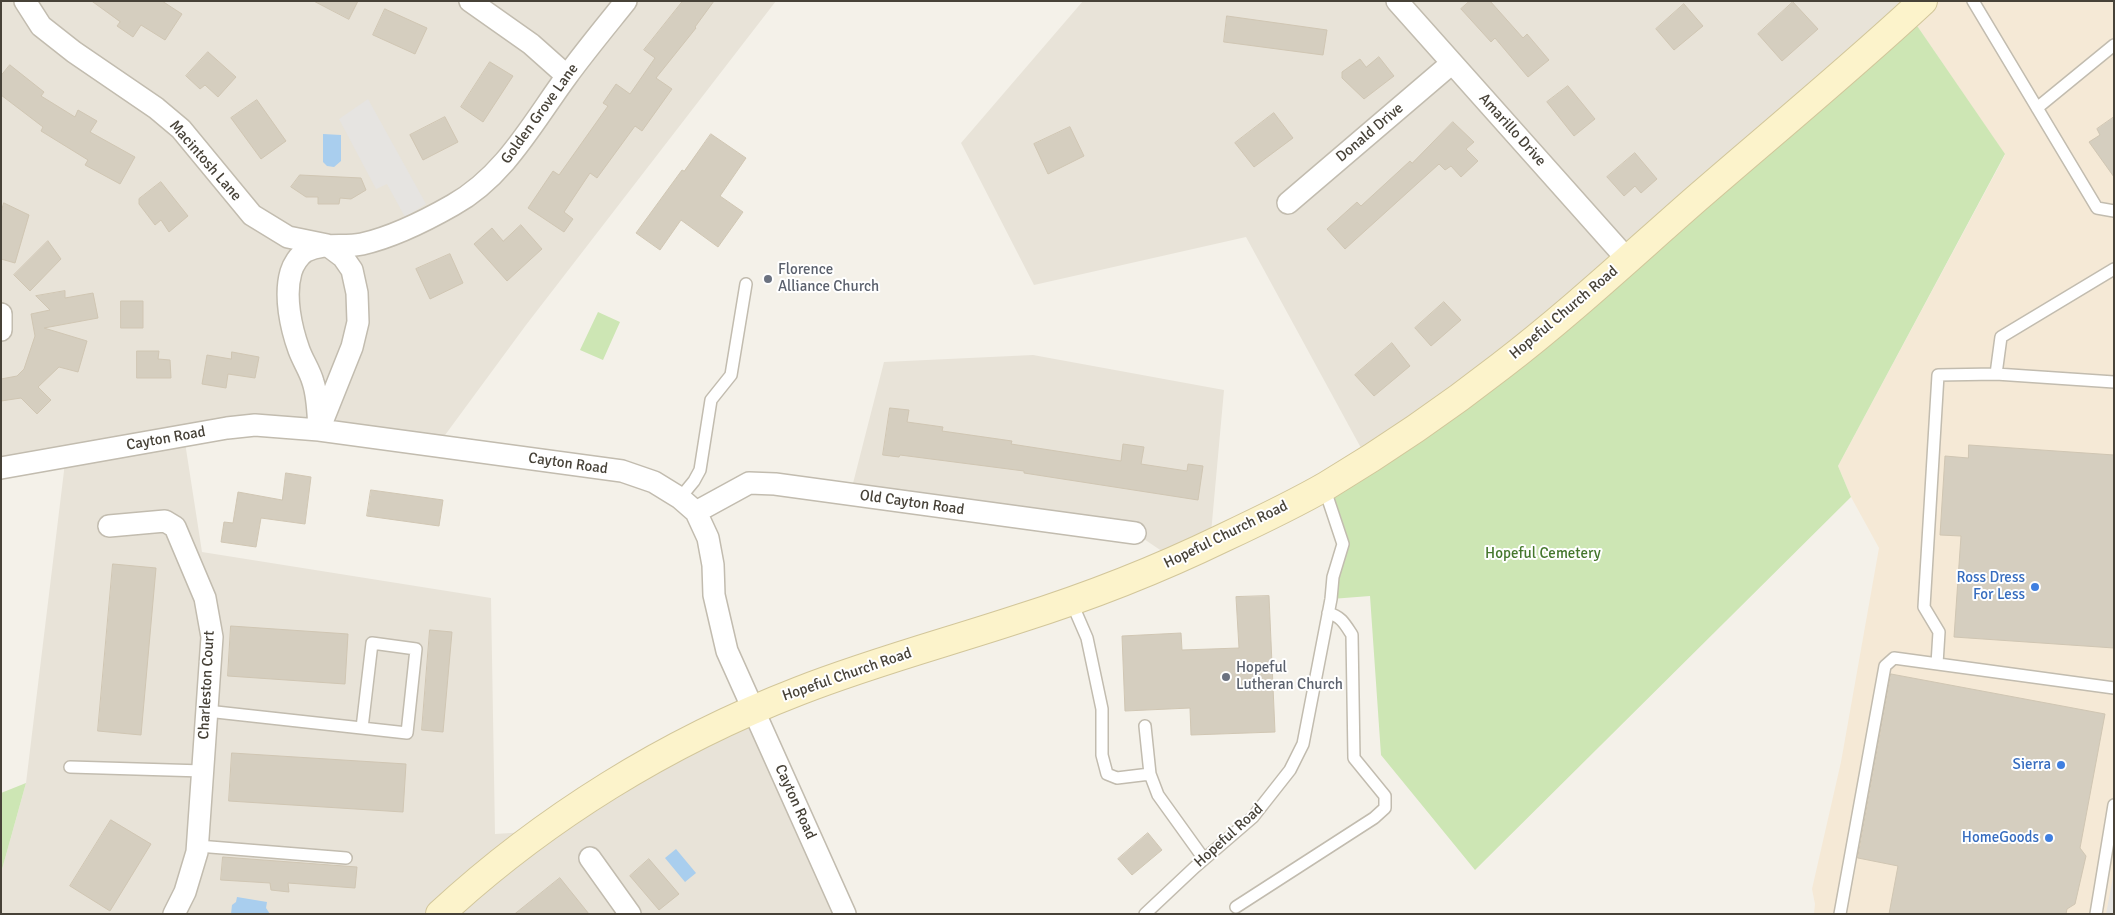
<!DOCTYPE html>
<html>
<head>
<meta charset="utf-8">
<style>
	body { margin:0 }
	#map { position:relative; width:2115px; height:915px; overflow:hidden; background:#f4f1e9; font-family:Signika,sans-serif }
	canvas { display:block }
	.frame { position:absolute; inset:0; border:2px solid #474238; pointer-events:none }
</style>
</head>
<body>
<div id="map">
<canvas width="2115" height="915"></canvas>
<div class="frame"></div>
</div>
<script>
const c = document.querySelector('canvas').getContext('2d');
c.lineJoin = 'round';
function fillPath(path, color) {
  c.fillStyle = color;
  c.fill(path, 'evenodd');
}
function trace(path, color, width, dash) {
  c.strokeStyle = color;
  c.lineWidth = width;
  c.lineCap = dash ? 'butt' : 'round';
  c.setLineDash(dash || []);
  c.stroke(path);
}
function write(font, color, halo, rows, align = 'center') {
  c.font = font + ' Signika,sans-serif';
  c.lineWidth = 4;
  c.setLineDash([]);
  c.textBaseline = 'middle';
  c.strokeStyle = halo;
  c.fillStyle = color;
  for (const [text, x, y, turn = 0] of rows) {
    c.save();
    c.translate(x, y);
    c.rotate((+turn || 0) * Math.PI / 180);
    c.textAlign = isNaN(turn) ? turn : align;
    if (halo) c.strokeText(text, 0, 0);
    c.fillText(text, 0, 0);
    c.restore();
  }
}
fillPath(new Path2D(`
	M1 1H776L526 325 437 446 319 430 184 436 202 552 491 598 495 834 541 831 753 709 845 914H1V873L26 783 64 471 63 457 1 468Z
	M1083 1H1923L1627 259 1367 459 1246 237 1034 285 961 143Z
	M1033 355 1224 390 1210 544 1175 560 1135 533 850 495 884 362Z`), '#e8e3d8');
fillPath(new Path2D(`
	M1923 1H2114V914H1814L1815 904 1812 889 1841 762 1879 548 1851 497 1838 466 2005 155 1909 14Z`), '#f5e9d6');
fillPath(new Path2D(`
	M1909 14 2005 154 1838 466 1851 497 1475 870 1381 755 1370 596 1331 599 1343 544 1324 487 1412 430Z
	M598 312 620 322 603 360 580 350Z
	M26 783 1 873V793Z`), '#cde6b4');
fillPath(new Path2D(`
	M368 99 426 204 405 217 387 184 376 189 339 119Z
	M2114 872V914H2106Z`), '#e6e4e1');
fillPath(new Path2D(`
	M323 134 341 135V161L334 167 327 166 323 162Z
	M676 849 696 873 685 882 665 858Z
	M237 897 267 902 266 908 270 914H231L232 905 236 902Z`), '#a9ceee');
const building = new Path2D(`
	M92 1H162L182 14 165 40 141 25 133 37 117 26 120 22Z
	M314 1H358L349 19Z
	M683 1H714L695 27 696 28 656 78 672 89 642 131 635 126 597 178 590 173 564 212 573 219 564 232 528 208 553 171 559 175 608 106 603 103 616 84 630 94 655 58 644 50Z
	M1470 1H1490L1523 38 1527 34 1549 60 1528 77 1495 38 1491 42 1461 9Z
	M1793 2 1818 29 1782 61 1758 34Z
	M1684 4 1703 26 1674 50 1656 29Z
	M385 9 427 28 415 54 373 35Z
	M1227 16 1327 30 1323 55 1224 42Z
	M208 52 236 77 218 97 205 85 200 89 186 76Z
	M1379 57 1394 76 1364 99 1342 78V72L1360 59 1366 67Z
	M490 62 513 76 483 122 461 107Z
	M10 65 44 92 41 96 75 117 78 110 97 121 90 132 135 157 120 184 85 165 88 160 41 131 43 127 1 95V76Z
	M1568 86 1595 119 1574 136 1547 102Z
	M257 100 286 141 261 159 231 118Z
	M1274 113 1293 138 1254 167 1235 143Z
	M445 117 458 142 423 160 410 135Z
	M2114 117V177L2089 142 2100 135 2097 129Z
	M1453 122 1474 142 1466 149 1478 161 1461 177 1451 166 1445 170 1439 164 1345 249 1327 229 1357 202 1361 206 1410 161 1412 163Z
	M1070 127 1084 156 1048 174 1034 144Z
	M711 134 746 158 720 196 743 212 718 247 681 220 660 250 636 233 682 170 684 171Z
	M1635 153 1657 179 1641 193 1635 186 1624 196 1607 177Z
	M300 175 361 178 366 190 351 199 340 198 339 204H318V197H306L291 187Z
	M161 182 188 216 169 232 161 220 155 225 139 204V199Z
	M4 203 29 215 15 263 1 259V213Z
	M521 225 542 249 507 281 474 244 492 228 503 241Z
	M48 241 61 259 30 291 14 275Z
	M450 254 463 283 430 299 416 269Z
	M65 291V298L93 293 98 318 44 328 87 341 78 372 59 367 38 387 51 400 37 414 21 398 1 401V379L17 376 24 369 35 336 31 314 50 310 36 296Z
	M121 301H143V328H121Z
	M1444 302 1461 320 1431 346 1415 328Z
	M1392 343 1410 366 1374 396 1355 375Z
	M137 351H159L158 359 170 360 171 378H137Z
	M232 352 259 357 255 378 228 374 226 388 202 384 207 355 231 359Z
	M890 408 909 410 907 422 943 427 942 431 1012 441 1011 444 1121 461 1123 444 1144 447 1141 464 1187 471 1188 464 1203 466 1198 500 1024 473V471L900 455 899 457 883 455Z
	M1969 445 2114 455V648L1954 637 1961 536 1940 535 1945 456 1968 458Z
	M286 473 311 477 305 524 261 518 256 547 221 542 224 522 233 523 238 492 282 500Z
	M371 490 443 500 439 526 367 516Z
	M113 564 156 568 141 735 98 731Z
	M1269 596 1275 732 1191 735 1190 708 1125 711 1122 636 1181 633 1182 650 1239 648 1236 597Z
	M231 626 348 634 345 684 228 676Z
	M430 630 452 632 443 732 422 730Z
	M1891 674 2105 714 2080 848 2086 856 2075 904 2067 909 2066 914H1889L1898 866 1858 858Z
	M232 753 406 764 403 812 229 801Z
	M111 820 151 844 110 911 70 886Z
	M1148 833 1162 850 1132 875 1118 859Z
	M223 857 357 867 355 888 288 883 289 892 271 890 270 883 221 880Z
	M649 859 679 894 659 910 630 876Z
	M560 878 589 914H515Z`);
fillPath(building, '#d5cebf');
trace(building, '#d0c6b3', 1);
const service = new Path2D(`
	M1973 1 2097 208 2114 211
	M2037 108 2114 45
	M1996 374 2001 337 2114 269
	M680 498 694 481 700 470 711 400 731 375 746 284
	M1071 601 1087 638 1102 709V755L1107 774 1117 778 1150 774 1158 795 1204 859
	M1937 664 1939 632 1924 607 1938 375 1996 374 2114 382
	M207 711 407 733 416 649 372 643 362 728
	M1145 726 1150 774
	M70 767 203 771
	M198 846 346 858
	M1236 907 1374 818 1385 808V796L1354 758 1352 635C1345 624 1341 616 1328 613
	M1145 914 1195 867 1253 817 1290 770 1303 744 1331 599 1333 577 1343 544 1324 487
	M1840 914 1885 666 1894 658 2114 688
	M2096 914 2114 805`);
const minor = new Path2D(`
	M25 1 41 26 74 52 156 108 181 129 252 215 288 237 327 245 343 257 352 270 357 293 358 322 352 347 320 427
	M470 1 531 44 567 76
	M1397 1 1627 259
	M1288 203 1452 63
	M1 314V330
	M319 430C318 414 318 397 313 382 310 371 303 361 299 350 291 328 284 296 291 272 293 265 299 255 306 251 324 242 344 248 362 244 393 237 425 221 453 205 505 176 533 122 567 76 586 50 606 26 626 1
	M1 468 227 428 255 425 319 430 622 471 654 482 680 498 696 512 708 538 713 565 714 595 727 651 845 914
	M696 512 749 483 775 484 1135 533
	M109 526 165 521 175 527 205 598 212 637 197 852 185 892 174 914
	M590 858 630 914`);
const secondary = new Path2D(`
	M440 914C544 818 667 742 799 691 870 663 945 643 1018 619 1088 597 1157 570 1223 538 1257 522 1293 505 1326 486 1386 450 1446 409 1501 366 1569 314 1632 255 1696 199 1772 133 1850 69 1923 1`);
trace(service, '#c2bcaf', 14);
trace(minor, '#c2bcaf', 24);
trace(secondary, '#d2c69a', 30);
trace(service, '#fff', 11);
trace(minor, '#fff', 21);
trace(secondary, '#fcf3cb', 28);
for (const [x, y, r, color] of [
	[768,279,5,"#6b7280"],
	[2035,587,5,"#3f7fe0"],
	[1226,677,5,"#6b7280"],
	[2061,765,5,"#3f7fe0"],
	[2049,838,5,"#3f7fe0"]
]) {
  const dot = new Path2D();
  dot.arc(x, y, r, 0, 2 * Math.PI);
  c.fillStyle = color;
  c.fill(dot);
  trace(dot, '#fff', 2);
}
write('15px', '#474238', '#fff', [
	["Golden Grove Lane",540,114,-54],
	["Amarillo Drive",1512,130,48],
	["Donald Drive",1370,133,-40],
	["Macintosh Lane",205,161,49],
	["Hopeful Church Road",1564,313,-40],
	["Cayton Road",166,439,-10],
	["Cayton Road",568,464,8],
	["Old Cayton Road",912,503,8],
	["Hopeful Church Road",1226,535,-26],
	["Hopeful Church Road",847,675,-19],
	["Charleston Court",207,685,-87],
	["Cayton Road",795,802,66],
	["Hopeful Road",1229,836,-42]
]);
write('15px', '#5b616d', '#fff', [
	["Florence",778,270],
	["Alliance Church",778,287],
	["Hopeful",1236,668],
	["Lutheran Church",1236,685]
], 'left');
write('15px', '#45772d', '#fff', [
	["Hopeful Cemetery",1543,554]
]);
write('15px', '#366cbe', '#fff', [
	["Ross Dress",2025,578],
	["For Less",2025,595],
	["Sierra",2051,765],
	["HomeGoods",2039,838]
], 'right');
</script>
</body>
</html>
